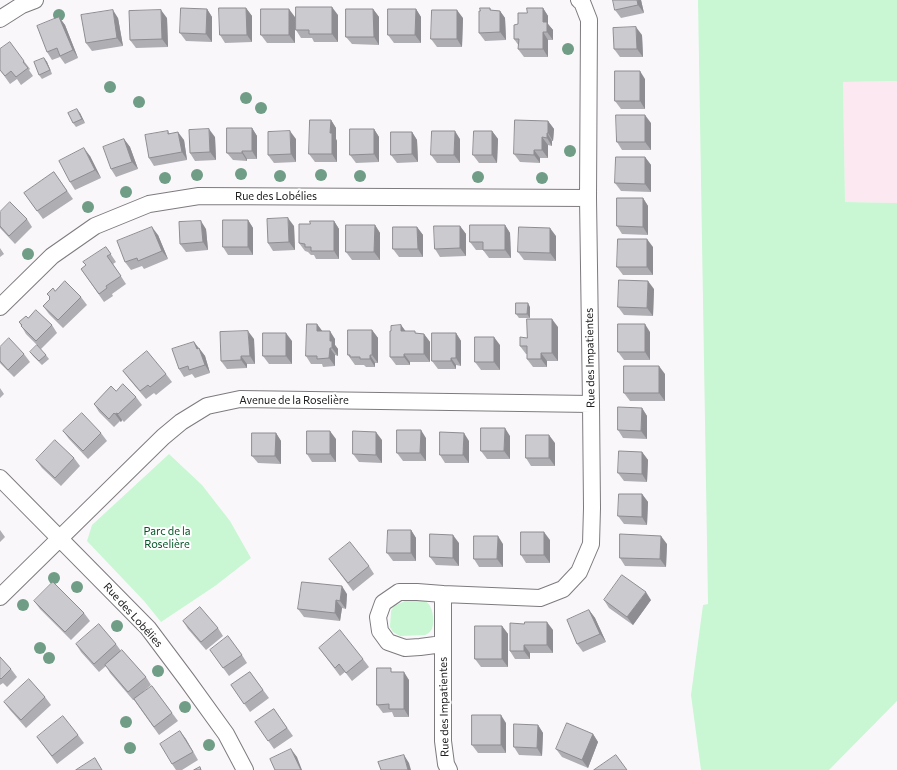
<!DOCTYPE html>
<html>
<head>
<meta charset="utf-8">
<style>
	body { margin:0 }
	canvas { display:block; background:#faf7fb }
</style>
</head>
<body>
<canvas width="897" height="770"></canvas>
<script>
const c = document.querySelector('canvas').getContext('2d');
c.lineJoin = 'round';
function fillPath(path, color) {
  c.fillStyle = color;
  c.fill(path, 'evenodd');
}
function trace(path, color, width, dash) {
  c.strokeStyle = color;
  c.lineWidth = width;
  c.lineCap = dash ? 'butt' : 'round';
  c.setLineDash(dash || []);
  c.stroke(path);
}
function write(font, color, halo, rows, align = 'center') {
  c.font = font + ' Commissioner,sans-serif';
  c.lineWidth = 4;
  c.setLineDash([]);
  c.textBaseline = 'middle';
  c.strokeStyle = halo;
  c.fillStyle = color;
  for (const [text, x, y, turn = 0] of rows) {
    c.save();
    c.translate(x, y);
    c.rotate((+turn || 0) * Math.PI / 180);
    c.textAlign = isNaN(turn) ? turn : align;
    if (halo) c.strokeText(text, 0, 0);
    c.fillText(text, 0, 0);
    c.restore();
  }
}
fillPath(new Path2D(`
	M897 81V203L845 202 843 82Z`), '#fce8f0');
fillPath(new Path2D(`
	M698 0H897V81L843 82 845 202 897 203V701L829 770H701L691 695 703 605 708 604Z
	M169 454 202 485 230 521 251 558 215 586 161 622 144 601 87 541 92 525Z
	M405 601C410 601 418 600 424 601 433 603 435 621 432 629 430 632 428 634 425 635L400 636 393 632 390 627 391 611 394 606Z`), '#c9f7d3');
const minor = new Path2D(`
	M0 19 22 5 35 0
	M0 307 52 256 95 226 149 204 199 196 588 198
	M0 478 148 628 187 680 226 734 245 770
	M443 594 417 592H399L383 603 378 617 380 631 388 642 405 648 420 647 443 644
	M0 597 163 437 181 422 207 406 240 399 591 404
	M449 770 446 764 443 741V594L540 598 563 589 579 572 591 544 592 508 591 404 588 198 589 20 582 2 579 0`);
trace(minor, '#7e7b7e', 18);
trace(minor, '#fff', 16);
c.fillStyle = '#709d85';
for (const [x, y] of [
	[59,15],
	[568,49],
	[110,87],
	[246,98],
	[139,102],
	[261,108],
	[570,151],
	[241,174],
	[197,175],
	[321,175],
	[280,176],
	[360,176],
	[478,177],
	[165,178],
	[542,178],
	[126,192],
	[88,207],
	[28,254],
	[54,578],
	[77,587],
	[23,605],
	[117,626],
	[40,648],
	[49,658],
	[158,671],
	[185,707],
	[126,722],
	[209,745],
	[130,748]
]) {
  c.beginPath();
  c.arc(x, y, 6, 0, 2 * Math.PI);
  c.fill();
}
fillPath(new Path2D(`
	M641 0 644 13 621 18 615 10Z
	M246 8 252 16V42L225 43 220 35Z
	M490 8 491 10 500 11 505 18 506 40 485 41 479 33 480 11Z
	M543 8 548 16V24L553 30V40H548V57H524L518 49 519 46 514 39 518 24 527 13Z
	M207 9 212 17V42L186 41 180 33Z
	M373 9 379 17V45L352 44 346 37Z
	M416 9 421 17V43H394L388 35Z
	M338 15V42H314L312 38H301L296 30Z
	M59 17 65 25 78 58 65 64 60 57 52 60 47 52Z
	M295 17V43H267L261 35Z
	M118 18 123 46 92 51 86 43Z
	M167 18 168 47 136 48 130 40Z
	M463 18 462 47H437L431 39Z
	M642 35 643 57H620L614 49Z
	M44 58 47 62 52 74 42 79 39 75Z
	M24 61 30 69 29 70 33 76 21 85 17 79 10 84 0 70Z
	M645 79V109H621L615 101Z
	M80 113 85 123 76 127 73 123Z
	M331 120 336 128V139L337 141V162H315L309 154Z
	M548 121 554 129 553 141H552V146L548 145V158H540V163L520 162 514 154Z
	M651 123V150H622L617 142Z
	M252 128 257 136V159H247V161L233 160 227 153Z
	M374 129 379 137V162L356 163 350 155Z
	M168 131 169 133 184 140 187 160 154 166 149 158Z
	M492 131 498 139 497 163H479L473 155Z
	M412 132 417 140 418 162 397 163 391 155Z
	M215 137 216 160 195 161 190 153Z
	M124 139 130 147 138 169 116 177 111 169Z
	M296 139V162L274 163 268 155Z
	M460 139V163H437L431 155Z
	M90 156 101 178 75 190 70 182Z
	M645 157 651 165V192L621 191 615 183Z
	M54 172 73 199 43 219 24 193Z
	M643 198 648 206V235L622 234 617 226Z
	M0 212 27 219 32 227 15 244 0 228Z
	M248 220 253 228V255H228L223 247Z
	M334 221 339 229V259H316L314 255H311L308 252 305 251 299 243 310 224Z
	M375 225 380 233V260H352L346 252Z
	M505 225 510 233 511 258H489L483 250H476L470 242Z
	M294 226 295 250 273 251 268 243Z
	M460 226 466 234V256L440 257 435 249Z
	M417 227 423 235V257H399L393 249Z
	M206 229 208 250 186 252 180 244Z
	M158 235 168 259 144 269 142 266 131 270 125 262Z
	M556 236V261L524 260 518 252Z
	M106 247 116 262 113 264 126 284 112 294 113 296 104 302 81 269 86 265Z
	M653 247V275H623L617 267Z
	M0 248 4 254 0 257Z
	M654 289 653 316 624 315 618 307Z
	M55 291 81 297 87 305 63 328 49 314 43 306 50 299V297L47 294Z
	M530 307V318H519L516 314Z
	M28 318 52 325 57 333 41 349 26 334 19 322Z
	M317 324 322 331 335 339V345L338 349V356L335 355V366L323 367 322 364H311L306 356Z
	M401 325 405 331 417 333 424 334 430 342V362H410V365H396L390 357 391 331Z
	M558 327V361H547V367H533L527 359V354H526L520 346 527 338Z
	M372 330 378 338V363H375V367H366L364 365H355L348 355Z
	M650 332V360H624L618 352Z
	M456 333 461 341V366L456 365V369H438L432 361Z
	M254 339 255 364H247V368L227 369 221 361Z
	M292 341V364H269L263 356Z
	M194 342 205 356 210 373 195 378 192 374 184 377 179 369Z
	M500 345V370H481L475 362Z
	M0 347 24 354 30 362 14 377 0 363Z
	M30 352 46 355 49 359 42 365 33 356Z
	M123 371 166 374 172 382 156 395 154 393 146 399 129 379Z
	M665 374V401H630L624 393Z
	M0 388 4 394 0 398Z
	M116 391 136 397 142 405 124 422 122 420 121 422 120 421 114 427 99 412 94 404Z
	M642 408 647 416V439L623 438 618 430Z
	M63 431 101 433 107 441 88 459 69 439Z
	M276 433 281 441V464L258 463 252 456Z
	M510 436V459H487L481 451Z
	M426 438V461H403L397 453Z
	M336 439V462H312L307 454Z
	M382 440V463L359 462 353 454Z
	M469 441V463H445L440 455Z
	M555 443V466H531L526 458Z
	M642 452 648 460 647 482 624 481 618 473Z
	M74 458 80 466 61 486 42 468 36 460Z
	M642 494 648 502 647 525 624 524 618 516Z
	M0 530 5 537 0 542Z
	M411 530 416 538V561H393L387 553Z
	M550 540V563H526L521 555Z
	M459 543V566L436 565 430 557Z
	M503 544V567H479L474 559Z
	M667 544 666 567 625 566 620 558Z
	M329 559 369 566 374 574 353 591Z
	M347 594 346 609 342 608 340 621 304 617 298 609Z
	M604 600H651L633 625 609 608Z
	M34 601 84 613 90 621 71 640 40 609Z
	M589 610 595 618 606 642 583 652 577 644Z
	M183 621 218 628 223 636 206 650 188 629Z
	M502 626 508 634V667H481L475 659Z
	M553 630V653H530V659H515L510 651Z
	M76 644H116L121 651 146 677 151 685 137 697 152 686 178 721 159 735 134 700H133L110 673 106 666 99 672 81 652Z
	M319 648 363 659 369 667 352 681 345 672 340 676Z
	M210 650 242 655 247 663 229 676Z
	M0 657 11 669 17 677 7 687 3 683 0 685Z
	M250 672 269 698 250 712 231 685Z
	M394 672 409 680V717H394L392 712 383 713 377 705Z
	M45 697 51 705 26 728 10 710 4 702Z
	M274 709 293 736 274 749 255 722Z
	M506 723V753H478L472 745Z
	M538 725 543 733 542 756 519 755 514 747Z
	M180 731 198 760 182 770H176L172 764Z
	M593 734 598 742 588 768 562 757 556 749Z
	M78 735 84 743 57 764 37 737Z`), '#afaeb2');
fillPath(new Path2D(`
	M637 0H641L644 13 638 5Z
	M332 7 338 15V42L332 34Z
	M246 8 252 16V42L247 35Z
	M543 8 548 16V24L553 30V40L547 32 543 22Z
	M207 9 212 17V42L206 34Z
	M289 9 295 17V43L289 35Z
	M373 9 379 17V45L374 37Z
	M416 9 421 17V43L415 35Z
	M113 10 118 18 123 46 117 38Z
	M161 10 167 18 168 47 162 39Z
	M457 10 463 18 462 47 457 39Z
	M500 11 505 18 506 40 500 32Z
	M59 17 65 25 78 58 73 50Z
	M636 27 642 35 643 57 637 49Z
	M543 32 548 40V57L543 49Z
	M44 58 47 62 52 74Z
	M640 71 645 79V109L640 101Z
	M77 109 80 113 85 123 82 119Z
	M645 115 651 123V150L645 142Z
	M331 120 336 128V139L337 141V162L332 154 330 133Z
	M548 121 554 129 553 141 548 133Z
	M252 128 257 136V159L252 151Z
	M209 129 215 137 216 160 210 152Z
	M374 129 379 137V162L374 154Z
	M290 131 296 139V162L291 154Z
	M455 131 460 139V163L454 155Z
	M492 131 498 139 497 163 492 155Z
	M178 132 184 140 187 160 182 152Z
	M412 132 417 140 418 162 412 154Z
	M547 133 552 141V146L547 138Z
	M542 137 548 145V158L542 150Z
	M124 139 130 147 138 169 132 162Z
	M84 148 90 156 101 178 95 170Z
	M534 150 540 158V163L534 155Z
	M242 151 247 159V161L242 153Z
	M645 157 651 165V192L645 184Z
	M643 198 648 206V235L643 227Z
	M288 218 294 226 295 250 289 242Z
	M248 220 253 228V255L248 247Z
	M201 221 206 229 208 250 203 242Z
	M334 221 339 229V259L334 251Z
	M375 225 380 233V260L374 252Z
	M505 225 510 233 511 258 505 250Z
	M460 226 466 234V256L460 248Z
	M152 227 158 235 168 259 162 251Z
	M417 227 423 235V257L418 249Z
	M550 228 556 236V261L550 253Z
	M647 239 653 247V275L647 267Z
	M648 281 654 289 653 316 647 308Z
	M528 303 530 307V318L527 314Z
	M552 319 558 327V361L552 353Z
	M317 324 323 332 317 331Z
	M645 324 650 332V360L645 352Z
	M401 325 407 333 401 331Z
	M372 330 378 338V363L372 355Z
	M248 331 254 339 255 364 250 356Z
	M330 331 335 339V345L338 349V356L332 348 330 341Z
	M286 333 292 341V364L286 356Z
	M456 333 461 341V366L456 358Z
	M424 334 430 342V362L424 354Z
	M494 337 500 345V370L494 362Z
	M194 342 200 350 197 349Z
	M199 348 205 356 210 373 205 365Z
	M330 348 335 355V366L329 358Z
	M541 353 547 361V367L541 359Z
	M404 354 410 362V365L404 357Z
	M370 355 375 363V367L370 359Z
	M241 356 247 364V368L241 360Z
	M451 358 456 365V369L451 361Z
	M659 366 665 374V401L659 393Z
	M642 408 647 416V439L641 431Z
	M117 413 122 420 121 422 115 414Z
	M505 428 510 436V459L504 451Z
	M421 430 426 438V461L420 453Z
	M330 431 336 439V462L330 454Z
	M376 432 382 440V463L376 455Z
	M276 433 281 441V464L275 456Z
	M464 433 469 441V463L463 455Z
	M549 435 555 443V466L549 458Z
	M642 452 648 460 647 482 642 474Z
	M642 494 648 502 647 525 642 517Z
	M411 530 416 538V561L411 553Z
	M544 532 550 540V563L544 555Z
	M453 535 459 543V566L453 558Z
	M498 536 503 544V567L497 559Z
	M661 536 667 544 666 567 660 559Z
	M342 586 347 594 346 609 340 601Z
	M646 592 651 600 633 625 627 617Z
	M336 600 342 608 340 621 335 613Z
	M589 610 595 618 606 642 600 634Z
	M547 622 553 630V653L547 645Z
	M502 626 508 634V667L502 659Z
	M524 645 530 653V659L524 651Z
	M404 672 409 680V717L404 709Z
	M501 715 506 723V753L501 745Z
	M538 725 543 733 542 756 537 748Z
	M180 731 186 739 198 760 193 752Z
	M593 734 598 742 588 768 582 760Z
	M291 749 297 757 302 770H301Z
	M404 755 409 763 411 770H408Z`), '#8e8d91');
const building = new Path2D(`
	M613 0H637L638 5 615 10Z
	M296 7H332V34H309V30H296Z
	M181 8 207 9 206 34 180 33Z
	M219 8H246L247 35H220Z
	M480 8H490V10L500 11V32L479 33V11H480Z
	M527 8H543V22H547V32H543V49H518L519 39H514V25L518 24V13H527Z
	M261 9H289V35H261Z
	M346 9H373L374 37H346Z
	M388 9H416L415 35H388Z
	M113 10 117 38 86 43 81 15Z
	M161 10 162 39 130 40 129 11Z
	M432 10H457V39H431Z
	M59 17 73 50 60 56 57 48 47 52 37 26Z
	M636 27 637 49H614L613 28Z
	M10 42 24 61 23 62 28 68 16 77 11 71 5 76 0 70V49Z
	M44 58 50 70 39 75 34 62Z
	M615 71H640V101H615Z
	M77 109 82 119 73 123 68 113Z
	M616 115H645V142H617Z
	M310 120H331L330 133H332V154H309Z
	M515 120 548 121V133H547V138L542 137V150H534V155L514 154Z
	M227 128H252V151H242V153H227Z
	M209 129 210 152 190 153 189 130Z
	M350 129H374V154L350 155Z
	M168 131V134L178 132 182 152 149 158 145 135Z
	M290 131 291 154 268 155V132Z
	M432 131H455L454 155H431Z
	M474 131H492V155H473Z
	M391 132H412V154L391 155Z
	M124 139 132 162 111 169 103 147Z
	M84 148 95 170 70 182 59 161Z
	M616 157H645V184L615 183Z
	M54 172 67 191 37 211 24 193Z
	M617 198H643V227L617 226Z
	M10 202 27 219 9 236 0 226V212Z
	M288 218 289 242 268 243 267 219Z
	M223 220H248V247H223Z
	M201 221 203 242 180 244 179 222Z
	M310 221H334V251H311V247H305V244L299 243V224H310Z
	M346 225H375L374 252H346Z
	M470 225H505V250H483V242H470Z
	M434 226H460V248L435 249Z
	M152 227 162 251 138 261 137 258 125 262 117 241Z
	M393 227H417L418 249H393Z
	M519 227 550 228V253L518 252Z
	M618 239H647V267H617Z
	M106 247 111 254 107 256 121 276 106 286 107 288 99 294 81 269 86 265 83 262Z
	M619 280 648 281 647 308 618 307Z
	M65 281 81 297 58 320 43 306 50 299 49 298 50 297 47 294 53 288 55 291Z
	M516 303H528L527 314H516Z
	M36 310 52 325 36 341 21 326 22 325 19 322 26 316 28 318Z
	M527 319H552V353H541V359H527V346H520V337L527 338Z
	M307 324H317V331H330V341H332V348H330L329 358 317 359V356H306Z
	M618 324H645V352H618Z
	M401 325V331H415V333L424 334V354H404V357H390V331H391V326Z
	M348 330H372V355H370V359H360V357H350V355H348Z
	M248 331 250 356H241V360L221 361 220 332Z
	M263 333H286V356H263Z
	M432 333H456V358H451V361H432Z
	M475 337H494V362H475Z
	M9 338 24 354 8 370 0 361V347Z
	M194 342 197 349 199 348 205 365 189 370 188 366 179 369 172 349Z
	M37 345 46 355 39 361 30 352Z
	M147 351 166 374 150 387 148 385 140 391 123 371Z
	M624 366H659V393H624Z
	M123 384 136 397 118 414 117 413 115 414 114 413 109 419 94 404 111 386 116 391Z
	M618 407 642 408 641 431 618 430Z
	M82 413 101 433 83 451 63 431Z
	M481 428H505L504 451H481Z
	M397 430H421L420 453H397Z
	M307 431H330V454H307Z
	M353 431 376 432V455L353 454Z
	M440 432 464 433 463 455H440Z
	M252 433H276L275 456H252Z
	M526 435H549V458H526Z
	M55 440 74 458 55 478 36 460Z
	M619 451 642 452V474L618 473Z
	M619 494H642V517L618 516Z
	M388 530H411V553H387Z
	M521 532H544V555H521Z
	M430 534 453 535V558L430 557Z
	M620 534 661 536 660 559 620 558Z
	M474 536H498L497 559H474Z
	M350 542 369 566 348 583 329 559Z
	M622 575 646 592 627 617 604 600Z
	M53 582 84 613 65 632 34 601Z
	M302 582 342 586 340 601 336 600 335 613 298 609Z
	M200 607 218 628 201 642 183 621Z
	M589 610 600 634 577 644 567 620Z
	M525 622H547V645H524V651H510V623L524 624Z
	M99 624 116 644 94 664 76 644Z
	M475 626H502V659H475Z
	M340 630 363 659 346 673 339 664 335 668 319 648Z
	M228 636 242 655 223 668 210 650Z
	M122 650 146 677 128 692 105 665Z
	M0 657 11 669 1 679 0 678Z
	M377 668H391V672H404V709H389V704L377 705Z
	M250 672 263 690 244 704 231 685Z
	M29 679 45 697 21 720 4 702Z
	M152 686 172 713 154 727 134 699Z
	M274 709 287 728 268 741 255 722Z
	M472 715H501V745H472Z
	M63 716 78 735 52 756 37 737Z
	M567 723 593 734 582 760 556 749Z
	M514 724 538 725 537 748 514 747Z
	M180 731 193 752 172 764 160 744Z
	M291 749 301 770H275L270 759Z
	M404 755 408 770H381L378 762Z
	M616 755 627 770H594Z
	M95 758 102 770H76Z
	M200 767 201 770H194Z`);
fillPath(building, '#cbcacf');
trace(building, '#8e8d91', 1);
write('11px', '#212021', '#fff', [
	["Rue des Lobélies",276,196],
	["Rue des Impatientes",590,358,-91],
	["Avenue de la Roselière",294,400],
	["Rue des Lobélies",133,615,48],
	["Rue des Impatientes",444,707,-91]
]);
write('11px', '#005425', '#fff', [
	["Parc de la",167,531],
	["Roselière",167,544]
]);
</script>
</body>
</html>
